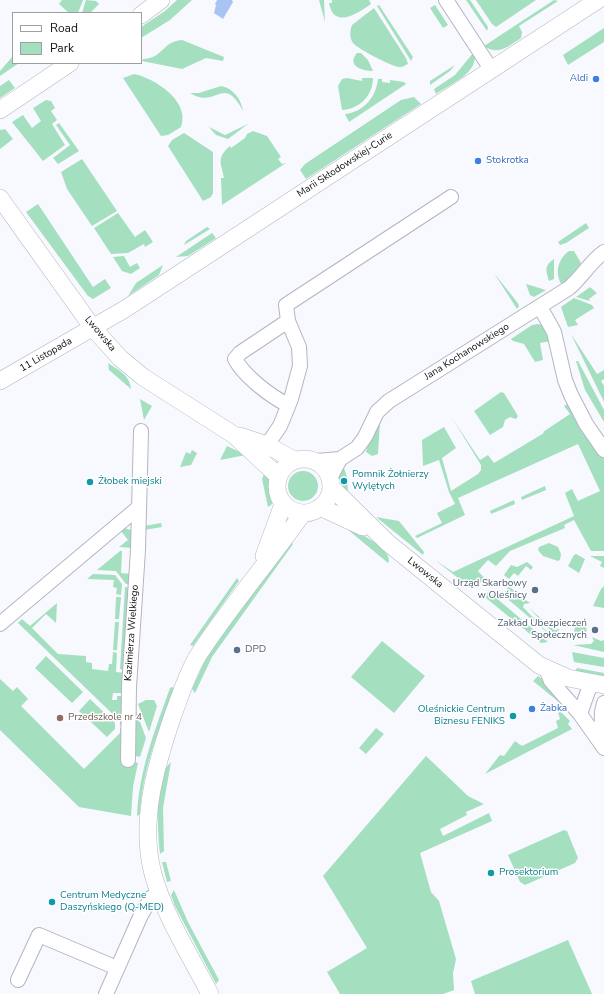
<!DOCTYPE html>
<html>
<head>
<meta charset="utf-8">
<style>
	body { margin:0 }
	#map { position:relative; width:604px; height:994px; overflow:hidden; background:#f7f9fe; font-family:"Nunito Sans",sans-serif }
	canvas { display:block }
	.legend { position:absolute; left:12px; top:12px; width:130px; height:52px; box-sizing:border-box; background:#fff; border:1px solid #9f9fa0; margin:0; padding:5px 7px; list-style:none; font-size:12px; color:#0e0f12 }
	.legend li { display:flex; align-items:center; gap:8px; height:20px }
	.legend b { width:20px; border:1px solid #9f9fa0 }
</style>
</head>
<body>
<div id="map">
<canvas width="604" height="994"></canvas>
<ul class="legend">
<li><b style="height:5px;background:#fff"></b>Road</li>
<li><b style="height:11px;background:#a4dfc0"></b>Park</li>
</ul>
</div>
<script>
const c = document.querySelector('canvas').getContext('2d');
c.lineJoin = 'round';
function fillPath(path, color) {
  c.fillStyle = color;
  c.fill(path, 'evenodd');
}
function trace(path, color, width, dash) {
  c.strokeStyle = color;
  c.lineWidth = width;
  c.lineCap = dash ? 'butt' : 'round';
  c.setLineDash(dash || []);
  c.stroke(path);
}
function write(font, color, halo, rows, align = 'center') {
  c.font = font + ' "Nunito Sans",sans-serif';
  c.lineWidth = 3;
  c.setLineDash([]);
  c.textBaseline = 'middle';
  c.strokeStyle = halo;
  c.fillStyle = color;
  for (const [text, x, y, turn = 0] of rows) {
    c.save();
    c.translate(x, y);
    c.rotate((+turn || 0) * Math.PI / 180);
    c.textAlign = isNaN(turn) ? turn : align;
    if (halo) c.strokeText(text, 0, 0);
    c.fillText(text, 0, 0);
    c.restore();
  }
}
fillPath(new Path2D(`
	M62 0H83L78 13H69L59 4Z
	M86 0 96 1 99 4 90 13H82Z
	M177 0H192L170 20 141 38V27L165 11Z
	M319 0H324L325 22Z
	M332 0H369L371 4C358 13 334 30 329 3H332Z
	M466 0H470L488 27 487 31Z
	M476 0H536L496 27 492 24Z
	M554 0 558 1 519 26 522 32 521 38C509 46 498 56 484 46Z
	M379 5 413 57 411 61 377 6Z
	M435 5 448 25 443 28 430 8Z
	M374 8 406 58 408 64C405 65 402 68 399 67 391 66 358 49 353 43 349 37 350 31 352 25Z
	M604 28V42L568 65 563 55Z
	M182 40 224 57 223 61 206 58 182 69 142 61 143 59C164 58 161 42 182 40Z
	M474 52C480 73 450 84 436 94L434 89 455 75Z
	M357 53H361L368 60 373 71C363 71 346 66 357 53Z
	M13 56V63H19L0 76V71Z
	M455 65 450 71 430 85V81Z
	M134 74C154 78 191 101 181 127L168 135 161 136 123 78Z
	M347 78 362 81V78H373C373 95 360 109 342 110L338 86 342 79Z
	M378 79H382V82L390 83V80L404 82 406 84 349 122 345 114C364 112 376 97 378 79Z
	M9 80 15 88 0 98V86Z
	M221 86C233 88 241 99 243 111 223 73 217 110 190 93H199Z
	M414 97 421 104 306 179 300 170 305 164 401 100Z
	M46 100 51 101 55 108 51 111 57 120 52 124 65 145 43 161 12 122 23 115 32 128 41 121 33 108Z
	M59 123 79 151 58 164 53 158 70 145 56 125Z
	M248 124 228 139 216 135 209 127 225 135Z
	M5 129 13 139 0 149V130Z
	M253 131 267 136 281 157 278 159 282 164 286 163 222 205 221 178H224C222 164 215 159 230 146L231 148 245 138 247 134Z
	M184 133 213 152V193L211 197 203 201 168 146 172 140Z
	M82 159 117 211 92 226 67 189 61 172Z
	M38 204 93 287 105 279 111 288 93 299 88 296 26 212Z
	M118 213 135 237 145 230 153 242 145 247 144 244 128 253 111 254 94 228Z
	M586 223 589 228 566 243 560 245 558 242Z
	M207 227 210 229 184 245 186 241Z
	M212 233 216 238 188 256 176 257Z
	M569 251H574L581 263 574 274 562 285C554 273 558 259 569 251Z
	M124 256 130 267 137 263 140 268 131 274 122 271 113 257Z
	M554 259V279L549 281C546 270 544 266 554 259Z
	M163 265 159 275 128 296 136 283Z
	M494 273 517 302 519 306 517 309Z
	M526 284 546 290 534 297 530 295Z
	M590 287 597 293 589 299 590 301 576 297Z
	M574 298 592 305 594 308 575 320 578 325 568 327 561 307Z
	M538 324 542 325 544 324 551 341 540 343 543 360 535 362 524 344 513 341 511 339 532 325Z
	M571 334 597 374 604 370V379L601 381 604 386V402Z
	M576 361H578L604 410V422L585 390Z
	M108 363C118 370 130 375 131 389L109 370Z
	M501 392 504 393 518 416 516 419 510 417 505 420 503 427 490 435 474 411Z
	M140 399 152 406 144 420Z
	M569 403 583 429 604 459V551H591L574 520 564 525 565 528 510 551 496 566 488 560 478 571 485 579 471 588 435 560 453 572 574 516 565 493 572 489 578 501 600 491 578 444 458 498 465 515 417 538 415 536 442 523 437 513 455 504 449 492 439 460 423 466 422 440 444 427 456 448 442 458 451 491 478 474 481 470V465L452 418 480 460 488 455 494 463 544 433 543 432 570 414 564 406Z
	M380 423 378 454 372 456 366 452 367 448Z
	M227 446 246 455 220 460Z
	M192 450 197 453 191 465 180 467 186 452 190 454Z
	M343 465 347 477 348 493 337 486 336 478Z
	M288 486a15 15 0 1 1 30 0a15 15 0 1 1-30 0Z
	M265 472 271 479 274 501 271 505 268 507 262 479Z
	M545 486 546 490 522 500 521 497Z
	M514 500 515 504 491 514 490 511Z
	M376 517 399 521 424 552 423 555Z
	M161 523 162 527 144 530V526Z
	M341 524C353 530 390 546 389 561L388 563Z
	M125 528 133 531V548L119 547 128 540 121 531Z
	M289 540 293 544 212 657 195 693 192 689 207 656Z
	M549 543 558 547 561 554 560 560 558 561 543 556 538 550 539 547Z
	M120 551H122L121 573 132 574 131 585 126 584 116 571 97 570Z
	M576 554 585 559 579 573 568 566 574 555Z
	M590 556H604V568L600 566 602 562Z
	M527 562 533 567 531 570 526 566 518 576 514 573 509 579 504 575 511 565 517 567Z
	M93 574 115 575 122 584 121 595 116 594 117 588 113 587 114 580 87 579Z
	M237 578 239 581 193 646 190 645Z
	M604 581V608L593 606 601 589 604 586Z
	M509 586 521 597 530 603 524 604 523 607 550 635 503 595Z
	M125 587 131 588 125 670 120 669Z
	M488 591 548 642 541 643 486 598Z
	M116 597H121L119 619H115Z
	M57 603 56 623 46 614 32 628 58 654 86 656V662L92 663V669L108 671 109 664H112L113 652 117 653 116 672 125 673 124 693H113L112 700H117V696H124V725H120V721L18 623 22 619 30 626Z
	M528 607 554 630 560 629 554 634Z
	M115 622H119L117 650H113Z
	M577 622 587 623 586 636 576 635 574 631Z
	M592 637 601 641 604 640V652L573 645 591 644 594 641Z
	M382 641 425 676 394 713 351 677Z
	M572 652 604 658V667L574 662Z
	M46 656 83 692 72 703 35 668Z
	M577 668 604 673V676L575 671Z
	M538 676 558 693 565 707 533 681Z
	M0 679 13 691 17 687 28 699 21 706 84 769 120 733V728L124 729 134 762 138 763 133 787 131 816 79 807 0 730Z
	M172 687 174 688C159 730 142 770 140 814L137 816C139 770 155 730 170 688Z
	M90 699 115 723V729L107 737 79 711Z
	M146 700H154L157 706 149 732 138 704Z
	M133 703 146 738 140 757 136 756 132 751Z
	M560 711 570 721 568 724 572 729 485 774 500 755 504 756 515 741 522 746 558 728 556 721 560 719 558 712Z
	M376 728 384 734 366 754 359 748Z
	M426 756 468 796 484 804 466 812 467 815 440 829 443 836 489 813 492 821 420 853 431 892 439 901 456 959 453 973 454 990 443 994H340L327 972 367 948 323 876Z
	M171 762 163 808 164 851 160 854C158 832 153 777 171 762Z
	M564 830 567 831 578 858 575 863 525 885 520 882 508 855Z
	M162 862H166L171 881 167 882Z
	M174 890 188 922 219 980 216 984 175 906 171 895Z
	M568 940 592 994H475L471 981Z`), '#a4dfc0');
fillPath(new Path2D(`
	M217 0H232L233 2 223 19 214 13 216 5 215 4Z`), '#a9c4f4');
const minor = new Path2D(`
	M446 0 491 69
	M540 307 554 332 565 380 571 395 586 424 604 450
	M288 405C270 396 244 376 235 359L240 353 288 321 286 305 451 197
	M267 445 280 426 291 399 300 366 299 347 288 321
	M316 461 340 459 357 448 365 437 377 412 389 401 569 288C582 277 590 262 604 252
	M330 478 340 459
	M0 624 139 507
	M546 669 551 681 580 714 604 748
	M580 714 588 691 593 683
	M601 743 602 712 604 703
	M128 760 129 687 138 550 141 431
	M18 980 39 935 117 968
	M106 994 141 915 151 898 159 892`);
const tertiary = new Path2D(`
	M141 15 161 0
	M0 110 70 63
	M0 198 93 328 120 358 143 377 234 435 278 476
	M0 381 125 309 598 0
	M240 436 267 445 294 460
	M277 486a27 27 0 1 1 54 0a27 27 0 1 1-54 0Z
	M331 487 388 543 539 665 568 678 604 685
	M320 507 363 527
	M264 556 283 504
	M210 994C190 955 165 917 153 874 139 821 156 765 173 715 181 694 187 673 199 654 231 605 269 561 303 513`);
trace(minor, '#b3b6c2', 16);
trace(tertiary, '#b3b6c2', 18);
trace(minor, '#fff', 14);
trace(tertiary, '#fff', 17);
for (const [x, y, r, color] of [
	[596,79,4,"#3f7fe0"],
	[478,161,4,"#3f7fe0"],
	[344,481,4,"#0f9aa8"],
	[90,482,4,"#0f9aa8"],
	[535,590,4,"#5c6f8a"],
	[595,630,4,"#5c6f8a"],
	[237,650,4,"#5c6f8a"],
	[532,709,4,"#3f7fe0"],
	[513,716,4,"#0f9aa8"],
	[60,718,4,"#8d6e63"],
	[491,873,4,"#0f9aa8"],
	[52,902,4,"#0f9aa8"]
]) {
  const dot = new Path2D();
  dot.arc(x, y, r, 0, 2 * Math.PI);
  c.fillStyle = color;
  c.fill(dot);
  trace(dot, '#fff', 1.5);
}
write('10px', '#366cbe', '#fff', [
	["Aldi",588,79,"right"],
	["Stokrotka",486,161],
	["Żabka",540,709]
], 'left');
write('10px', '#0e0f12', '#fff', [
	["Marii Skłodowskiej-Curie",345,165,-33],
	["Lwowska",100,334,50],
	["Jana Kochanowskiego",467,352,-32],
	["11 Listopada",46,355,-30],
	["Lwowska",425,573,39],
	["Kazimierza Wielkiego",132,633,-86]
]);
write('10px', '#0d838f', '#fff', [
	["Pomnik Żołnierzy",352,475],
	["Wylętych",352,487],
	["Żłobek miejski",98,482],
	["Oleśnickie Centrum",505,710,"right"],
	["Biznesu FENIKS",505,722,"right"],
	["Prosektorium",499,873],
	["Centrum Medyczne",60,896],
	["Daszyńskiego (Q-MED)",60,908]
], 'left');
write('10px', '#4e5e75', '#fff', [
	["Urząd Skarbowy",527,584],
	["w Oleśnicy",527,596],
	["Zakład Ubezpieczeń",587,624],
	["Społecznych",587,636],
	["DPD",245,650,"left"]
], 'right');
write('10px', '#785e54', '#fff', [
	["Przedszkole nr 4",68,718]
], 'left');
</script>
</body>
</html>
